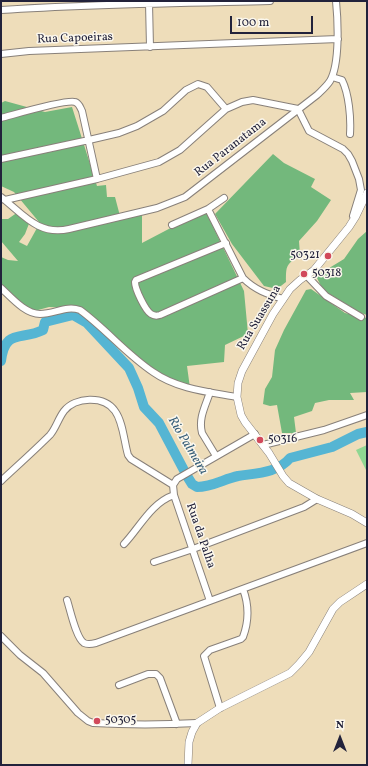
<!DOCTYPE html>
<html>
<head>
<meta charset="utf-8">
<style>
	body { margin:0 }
	#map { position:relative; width:368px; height:766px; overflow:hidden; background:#eeddba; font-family:Vollkorn,serif }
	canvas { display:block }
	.frame { position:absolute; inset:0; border:2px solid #22223b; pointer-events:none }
	.north { position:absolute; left:320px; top:718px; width:40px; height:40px; -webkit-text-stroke:3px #fbf7ec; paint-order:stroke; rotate:0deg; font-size:11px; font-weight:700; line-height:16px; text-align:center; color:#22223b }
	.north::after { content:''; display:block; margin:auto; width:14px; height:18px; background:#22223b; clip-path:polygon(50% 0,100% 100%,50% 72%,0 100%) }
	.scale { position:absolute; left:230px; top:16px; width:83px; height:18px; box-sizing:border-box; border:2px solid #22223b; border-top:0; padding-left:5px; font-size:12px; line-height:14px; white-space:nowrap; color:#22223b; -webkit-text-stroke:3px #fbf7ec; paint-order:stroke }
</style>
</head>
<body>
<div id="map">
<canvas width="368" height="766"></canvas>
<div class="frame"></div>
<div class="north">N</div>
<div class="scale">100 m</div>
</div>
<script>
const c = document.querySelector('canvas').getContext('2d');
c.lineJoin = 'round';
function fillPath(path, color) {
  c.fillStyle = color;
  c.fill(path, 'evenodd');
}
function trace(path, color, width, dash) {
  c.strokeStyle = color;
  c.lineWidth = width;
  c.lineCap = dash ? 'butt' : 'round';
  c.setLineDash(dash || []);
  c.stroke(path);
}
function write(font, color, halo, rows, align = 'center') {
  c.font = font + ' Vollkorn,serif';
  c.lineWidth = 3;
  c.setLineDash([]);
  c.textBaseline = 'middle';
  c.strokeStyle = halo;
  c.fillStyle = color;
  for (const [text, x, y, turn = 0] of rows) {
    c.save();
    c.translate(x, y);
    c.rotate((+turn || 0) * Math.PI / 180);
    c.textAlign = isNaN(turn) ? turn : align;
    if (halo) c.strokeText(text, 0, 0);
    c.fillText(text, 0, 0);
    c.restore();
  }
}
fillPath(new Path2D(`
	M367 445V472L356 450Z`), '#8fd792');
fillPath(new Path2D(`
	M5 101 45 112 72 107 97 186 106 185 107 197H115L120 216 142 212V243L205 210 244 291 248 334 225 345 224 362 187 366 190 388 156 374 74 308 49 307 31 312 1 284V257L8 260 18 261 1 241V219H8L18 212 30 221 25 234 19 242 27 246 37 228H44L14 192 1 186V103Z
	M273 154 284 163 315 179 311 187 331 200 317 221 299 241 300 255C286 265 286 265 286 282L277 289 264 286 232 244 215 214Z
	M367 231V315L361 313 323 290 316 276 344 259 358 239Z
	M311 289 345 313 367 318V392L350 393 354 400H329L315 403 312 411 294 417 296 433H282L277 405 270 406 263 404 265 389 272 377 275 350 284 330 306 290Z`), '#73b87c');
trace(new Path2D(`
	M1 361C5 328 21 341 43 330L45 322 73 315 87 323 129 368 138 388 144 407 159 423 187 476 192 484 197 487C212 487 224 479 238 476 256 473 278 473 290 458L332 447 358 434 367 432`), '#55b5d3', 10);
const minor = new Path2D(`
	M149 3 150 47
	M1 10C90 4 180 3 270 1
	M1 54 29 51 338 39
	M332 77 342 80C349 94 351 118 350 134
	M1 118C13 115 66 99 75 102 79 103 80 107 82 111L97 179
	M1 159 89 140 119 133 137 126 163 111 186 90 198 84 207 87 226 109
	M1 197C23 214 38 236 69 229L157 208 185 197 317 95C321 91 326 87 330 81 340 64 338 21 336 1
	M5 200 97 179 159 162 180 150 226 109 242 102 253 100 298 109 309 131 343 149 348 154 352 161 359 179 361 190 353 216
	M208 209 243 278C255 290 267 294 283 299
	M172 225 208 209 224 198
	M226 243 136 280 135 282C135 289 145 310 151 314 154 316 157 316 160 315L243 278
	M306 275 326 296 361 317
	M1 288C11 297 25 314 40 314 55 314 66 305 80 310 106 329 126 354 153 372 177 389 209 392 237 397
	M210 392C206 405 198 418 202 433L216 456
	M263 445 324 430 367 415
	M1 481C17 466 34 451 50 435 56 428 58 419 64 411 75 397 104 395 115 411 123 422 124 441 128 455L131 459 173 485
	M124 544C140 527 151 503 174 495
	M154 562 193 549 304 507 317 499
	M67 600C70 609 76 638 84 643 88 645 92 644 96 643L367 543
	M210 601 174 495 173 485 177 479 255 434
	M1 636 20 655 43 673 78 713 88 721 93 723C128 725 162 725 197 723
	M119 685 148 674H156L160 678 177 724
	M220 708 204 656 210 650 241 639 243 637C249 621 249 605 243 589`);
const tertiary = new Path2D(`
	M367 193 356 216 349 227 314 270 300 280 290 289 273 314 242 371 238 383 237 397 241 415 245 422 269 453 283 476 289 483 317 499 352 514 367 523
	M188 765 189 742 192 732 197 723 220 708 290 673 299 664 309 652 333 609 340 602 367 584`);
trace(minor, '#88807a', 8);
trace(tertiary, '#88807a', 8);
trace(minor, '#fff', 6);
trace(tertiary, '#fff', 7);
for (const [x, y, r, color] of [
	[328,256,4,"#d1495b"],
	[304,274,4,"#d1495b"],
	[260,440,4,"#d1495b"],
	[97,721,4,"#d1495b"]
]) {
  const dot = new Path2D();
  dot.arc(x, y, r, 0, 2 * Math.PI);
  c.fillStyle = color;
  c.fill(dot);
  trace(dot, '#fbf7ec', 1.5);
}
write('12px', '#22223b', '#fbf7ec', [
	["Rua Capoeiras",75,39,-2],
	["Rua Paranatama",231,148,-38],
	["Rua Suassuna",260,318,-59],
	["Rua da Palha",200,536,71]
]);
write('12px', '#22223b', '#fbf7ec', [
	["50321",320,256,"right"],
	["50318",312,274],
	["50316",268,440],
	["50305",105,721]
], 'left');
write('italic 13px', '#365d78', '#fbf7ec', [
	["Rio Palmeira",187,446,59]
]);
</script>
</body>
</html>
